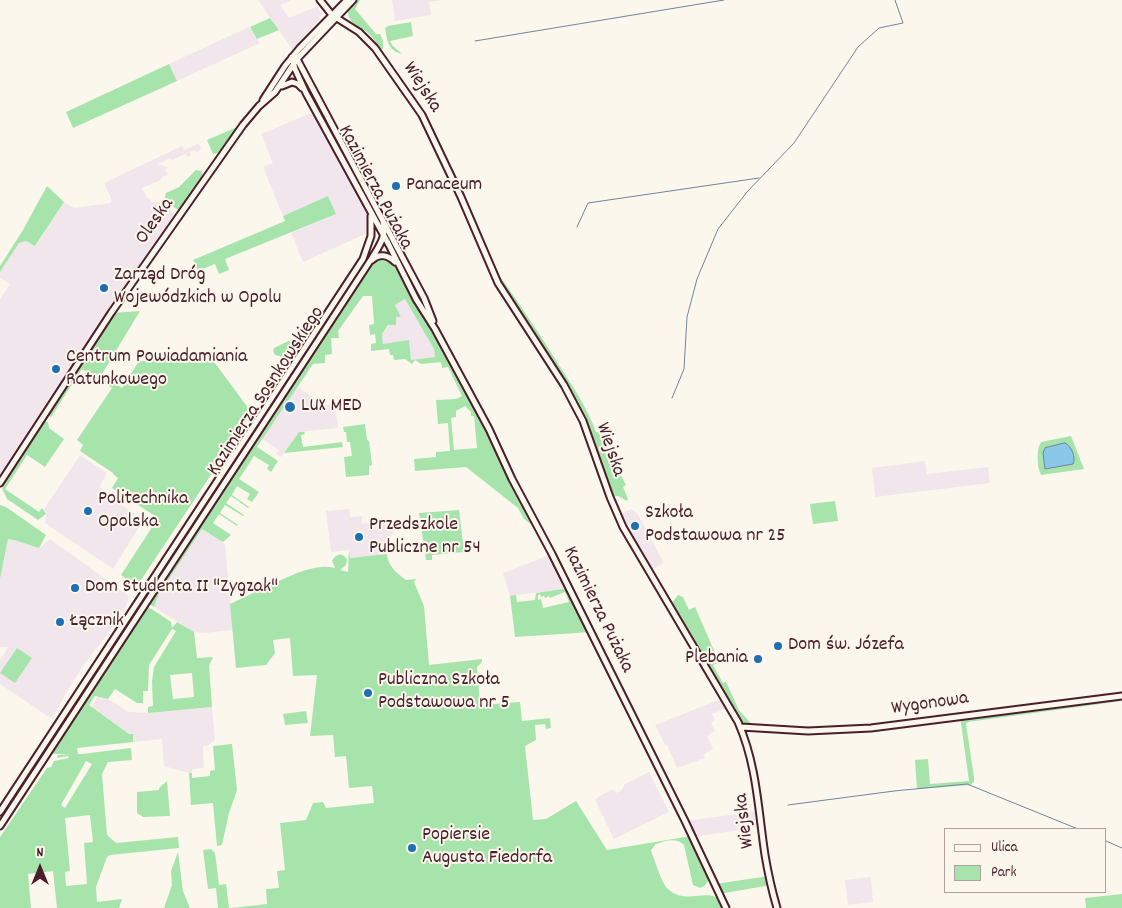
<!DOCTYPE html>
<html>
<head>
<meta charset="utf-8">
<style>
	body { margin:0 }
	#map { position:relative; width:1122px; height:908px; overflow:hidden; background:#fbf7ec; font-family:Dekko,sans-serif }
	canvas { display:block }
	.legend { position:absolute; left:944px; top:828px; width:162px; height:65px; box-sizing:border-box; background:#fbf7ec; border:1px solid #b4a19f; margin:0; padding:6px 9px; list-style:none; font-size:15px; color:#4a1f2b }
	.legend li { display:flex; align-items:center; gap:10px; height:25px }
	.legend b { width:25px; border:1px solid #b4a19f }
	.north { position:absolute; left:15px; top:843px; width:50px; height:50px; -webkit-text-stroke:4px #fbf7ec; paint-order:stroke; rotate:0deg; font-size:14px; font-weight:700; line-height:20px; text-align:center; color:#4a1f2b }
	.north::after { content:''; display:block; margin:auto; width:18px; height:22px; background:#4a1f2b; clip-path:polygon(50% 0,100% 100%,50% 72%,0 100%) }
</style>
</head>
<body>
<div id="map">
<canvas width="1122" height="908"></canvas>
<ul class="legend">
<li><b style="height:6px;background:#fbf7ec"></b>Ulica</li>
<li><b style="height:14px;background:#a6e4ac"></b>Park</li>
</ul>
<div class="north">N</div>
</div>
<script>
const c = document.querySelector('canvas').getContext('2d');
c.lineJoin = 'round';
function fillPath(path, color) {
  c.fillStyle = color;
  c.fill(path, 'evenodd');
}
function trace(path, color, width, dash) {
  c.strokeStyle = color;
  c.lineWidth = width;
  c.lineCap = dash ? 'butt' : 'round';
  c.setLineDash(dash || []);
  c.stroke(path);
}
function write(font, color, halo, rows, align = 'center') {
  c.font = font + ' Dekko,sans-serif';
  c.lineWidth = 4;
  c.setLineDash([]);
  c.textBaseline = 'middle';
  c.strokeStyle = halo;
  c.fillStyle = color;
  for (const [text, x, y, turn = 0] of rows) {
    c.save();
    c.translate(x, y);
    c.rotate((+turn || 0) * Math.PI / 180);
    c.textAlign = isNaN(turn) ? turn : align;
    if (halo) c.strokeText(text, 0, 0);
    c.fillText(text, 0, 0);
    c.restore();
  }
}
fillPath(new Path2D(`
	M258 0H291L280 5 289 18 318 6 319 10 323 14 319 17 320 19 292 49Z
	M392 0H442L429 2 431 15 395 21Z
	M249 27 260 43 177 81 169 64Z
	M316 111 370 213 372 231 303 262 291 233 336 214 328 196 283 216 263 167 273 163 261 134Z
	M207 140 199 144 201 148 199 151 196 152 194 150 190 152 191 155 188 157 185 154 172 160 170 158 158 164 169 168 165 169 168 175 162 177 161 180 142 188 147 198 152 202H161L172 211 175 221 74 368 47 401 0 474V299L10 284 0 278V272L19 243 26 241 36 246 64 202 74 208 110 203 112 200 104 183 182 146 184 150Z
	M405 299 434 349 435 357 411 360 409 340 383 345 382 334 396 317H401L395 305Z
	M298 387 324 405 335 404 338 428 299 432 281 457 276 454 279 450 262 439Z
	M80 455 107 473 99 487 112 495 111 498 140 517 136 524 139 527 113 569 45 523 46 514 44 509Z
	M925 461 927 474 988 467 990 483 875 497 872 468Z
	M349 509 350 517 362 516V524L392 521 394 532 387 542V554L350 558 349 550 331 552 326 511Z
	M631 509 637 513 664 563 651 570 620 514Z
	M202 529 221 540 225 545 233 630 204 633 194 632 154 607 159 594Z
	M8 539 14 540 39 548 50 539 129 596 127 604 109 632 85 663 66 693 52 719 0 684V660L8 647H0V579Z
	M552 554 569 588 510 596 503 573Z
	M97 697 108 699 129 712 149 713 212 707 215 740 207 746H203L204 768 192 769V773H189L164 766 162 739 133 742 132 734H129L92 707Z
	M724 698 730 707 712 714 715 720 711 722 715 731 707 736 713 749 704 754 705 758 677 768 667 745H665L655 725Z
	M649 772 669 812 614 839 595 800 598 797 613 789 616 793 621 791 625 784Z
	M760 811 762 827 692 837 685 821Z
	M871 877 873 902 848 905 845 880Z`), '#f1e6ec');
fillPath(new Path2D(`
	M356 0H360L355 9 376 34H380L383 41V49H380C377 44 373 37 368 33 360 25 348 25 348 11Z
	M270 18 279 30 257 39 250 27Z
	M411 22 413 36 390 41 392 45 402 54C388 51 387 40 385 28L388 26Z
	M169 64 177 81 73 128 66 112Z
	M303 75 379 220 377 221 300 76Z
	M244 124C236 135 228 152 213 154L207 140Z
	M196 170 202 171 203 181 184 209 178 210 166 201 165 196 166 193 179 187Z
	M47 186 64 202 35 246 26 241 19 243 0 272V266L23 230Z
	M328 196 336 214 225 259 229 270 219 274 215 264 198 271 193 260 285 221 283 216Z
	M379 256 395 262 435 329 540 531 537 532 532 525 524 519 518 508 466 467 415 471 414 459 436 457V452L450 451 448 423 438 424 436 400 456 399 462 396 448 367 442 368 441 362 421 364 415 360 412 364 405 359 394 360 393 355H390L389 349 371 351V344L376 343 375 334 370 335 369 325 374 324 372 296H363L338 331 339 338H331L332 354 325 355V363L313 364 257 447 278 461 271 472 267 469 269 465 254 456 239 479 259 492 252 502 247 499 250 494 237 486 232 495 249 507 248 508 231 496 226 503 244 515 243 516 225 505 220 513 238 525 237 526 219 514 213 523 231 535 223 542 202 529 159 594 154 607 146 602 368 264ZM405 299 434 349 435 357 411 360 409 340 383 344 382 334 388 325H396V317H401L395 305ZM465 406 471 412V416H474L477 448 454 450 451 418 456 417V411Z
	M367 257 369 258 236 462 233 460Z
	M497 272C518 302 538 331 557 362 572 385 587 407 596 432H598L626 485 623 487 628 499 627 501 618 496 610 497 577 408 494 274Z
	M140 311 102 374 122 388 139 361C162 361 185 359 206 351L252 413 139 583 135 585 121 575 158 518 112 488 118 478 113 474V473L80 451 83 445 77 440 112 388 82 369 51 417 49 416 46 412 111 313Z
	M311 322H313L300 341 294 346 295 349 287 360H283L280 356 275 355 273 351 274 348 303 334Z
	M44 421 48 422 49 428 64 439 45 467 27 455 5 489 39 512 42 508 46 514 38 520 7 499 2 488 37 428H40Z
	M365 424 367 440 369 441 372 465 369 466V475L346 477 344 457 352 456 350 442H347L346 432H344L343 427Z
	M299 432H304L305 434 301 435 303 447 342 442 343 447 284 453Z
	M1071 436 1084 469 1041 475C1037 467 1036 450 1041 442Z
	M835 501 838 521 813 524 810 504Z
	M0 505 6 507 46 535 39 548 14 540 8 539 0 579Z
	M459 510 464 552 432 555V560H426L419 513Z
	M349 550 350 558 387 554C388 567 397 573 406 580L416 579 414 582 424 606 429 665 482 659V662L477 667 480 705 520 702 522 721 550 718 551 728 546 729 545 724 535 725 536 740 525 746 533 820 546 819 576 801 607 850 691 836C697 849 721 882 700 888L693 885 684 845C676 837 665 841 656 844L651 850 652 854C656 863 662 885 669 890 690 907 713 882 726 908H231L267 904 266 889 279 888 277 871 285 870 280 823 306 820 313 803 323 802 326 808 374 803 372 786 349 788 346 756 335 757 333 735 310 736 317 675 293 676 290 638 273 640 275 653 266 665 236 668 230 604 255 592 260 588 262 589C283 580 312 562 335 568L332 561C336 553 343 552 347 560L346 565 340 570 348 572Z
	M569 588 591 632 515 637 510 596 516 595 517 602 535 600 536 593ZM565 592 569 602 543 608 541 599 538 600V595L540 594 541 597 544 596 545 598 549 596 550 598Z
	M678 595 683 597 689 610 695 607 719 662 713 665 723 683 726 682 739 710 755 728 743 727 669 607Z
	M150 608 171 622 172 628 177 622 194 632 197 658 213 657 209 666 212 707 148 713V707L153 706 152 681 154 667 176 631 172 629 149 665 148 691H143V703H137L115 689 108 699 95 696 89 705 129 734H133V742L77 748 78 754H82L131 748 132 760 108 762 102 774 107 835 116 843 178 837 179 848 110 855 107 857 96 887 97 902 122 899 119 908H57L53 871 28 874 31 908H0V837L47 768 51 767 54 761 69 758 68 756 57 758 58 755H71L47 753 89 694 145 609ZM192 673 194 697 173 699 170 675ZM86 761 92 764 65 808 61 805ZM90 815 93 842 84 843 87 884 66 886 65 872 70 871 65 818Z
	M134 611H135L116 645 49 746 71 709Z
	M17 648 32 658 15 683 0 673Z
	M1122 696V701L968 722 966 724 974 777V782L970 785 917 789 915 760 928 759 930 784 969 781 960 716Z
	M306 711 308 723 285 725 283 714Z
	M232 744 237 790 229 813 222 845 217 846 213 803 191 805 189 773H192V778L210 776V771L215 770 213 746Z
	M167 781 170 816 143 817 137 813V792L159 790V788Z
	M211 849 215 853 219 885 226 884 229 908H218L216 888 208 889 203 850Z
	M178 852 183 891 190 908H164L172 885 171 871Z
	M769 876 771 885 719 894 715 884Z
	M1122 894V908H1086L1085 898Z`), '#a6e4ac');
const water = new Path2D(`
	M1065 443C1072 446 1076 458 1073 464L1045 469 1043 453 1045 448Z`);
fillPath(water, '#89c8e9');
trace(water, '#70849d', 1);
trace(new Path2D(`
	M475 41 724 0
	M577 227 588 203 759 178
	M672 398 684 369 687 317 697 279 718 229 747 192 794 143 858 47 879 28 903 23 895 0
	M788 805 894 791 967 784 1078 829
	M1106 841 1122 848`), '#70849d', 1);
const secondary = new Path2D(`
	M320 0 332 15 359 32 375 48 422 115 461 197 498 283 564 385 583 421 610 497 623 527 738 722C757 765 758 809 765 855 768 873 772 891 777 908
	M292 57 295 69 306 93 389 245 416 299 435 329 489 429 512 479 552 554 685 821 726 908
	M297 59 424 298 433 321
	M282 86 292 82 298 84 302 88
	M263 100 285 66 299 49 347 0
	M372 260C379 253 388 255 395 262
	M0 483 111 313 243 125 259 106 275 92 297 59 353 0
	M741 727 808 731 871 728 1122 696
	M0 812 363 259 371 236V216
	M0 826 372 258C379 246 387 236 383 222`);
trace(secondary, '#4a1f2b', 9);
trace(secondary, '#fbf7ec', 5);
for (const [x, y, r, color] of [
	[396,186,5,"#1f6fb2"],
	[104,288,5,"#1f6fb2"],
	[56,369,5,"#1f6fb2"],
	[290,407,6,"#1f6fb2"],
	[88,511,5,"#1f6fb2"],
	[635,526,5,"#1f6fb2"],
	[359,537,5,"#1f6fb2"],
	[75,588,5,"#1f6fb2"],
	[60,622,5,"#1f6fb2"],
	[778,646,5,"#1f6fb2"],
	[758,659,5,"#1f6fb2"],
	[368,693,5,"#1f6fb2"],
	[412,848,5,"#1f6fb2"]
]) {
  const dot = new Path2D();
  dot.arc(x, y, r, 0, 2 * Math.PI);
  c.fillStyle = color;
  c.fill(dot);
  trace(dot, '#fbf7ec', 2);
}
write('20px', '#4a1f2b', '#fbf7ec', [
	["Wiejska",421,88,57],
	["Kazimierza Pużaka",374,188,62],
	["Oleska",156,222,-55],
	["Kazimierza Sosnkowskiego",267,392,-57],
	["Wiejska",609,450,71],
	["Kazimierza Pużaka",597,610,64],
	["Wygonowa",930,705,-8],
	["Wiejska",746,821,-97]
]);
write('20px', '#4a1f2b', '#fbf7ec', [
	["Panaceum",406,186],
	["Zarząd Dróg",114,276],
	["Wojewódzkich w Opolu",114,299],
	["Centrum Powiadamiania",66,358],
	["Ratunkowego",66,381],
	["LUX MED",301,407],
	["Politechnika",98,500],
	["Opolska",98,523],
	["Szkoła",645,514],
	["Podstawowa nr 25",645,537],
	["Przedszkole",369,526],
	["Publiczne nr 54",369,549],
	["Dom Studenta II \"Zygzak\"",85,588],
	["Łącznik",70,622],
	["Dom św. Józefa",788,646],
	["Plebania",748,659,"right"],
	["Publiczna Szkoła",378,681],
	["Podstawowa nr 5",378,704],
	["Popiersie",422,836],
	["Augusta Fiedorfa",422,859]
], 'left');
</script>
</body>
</html>
